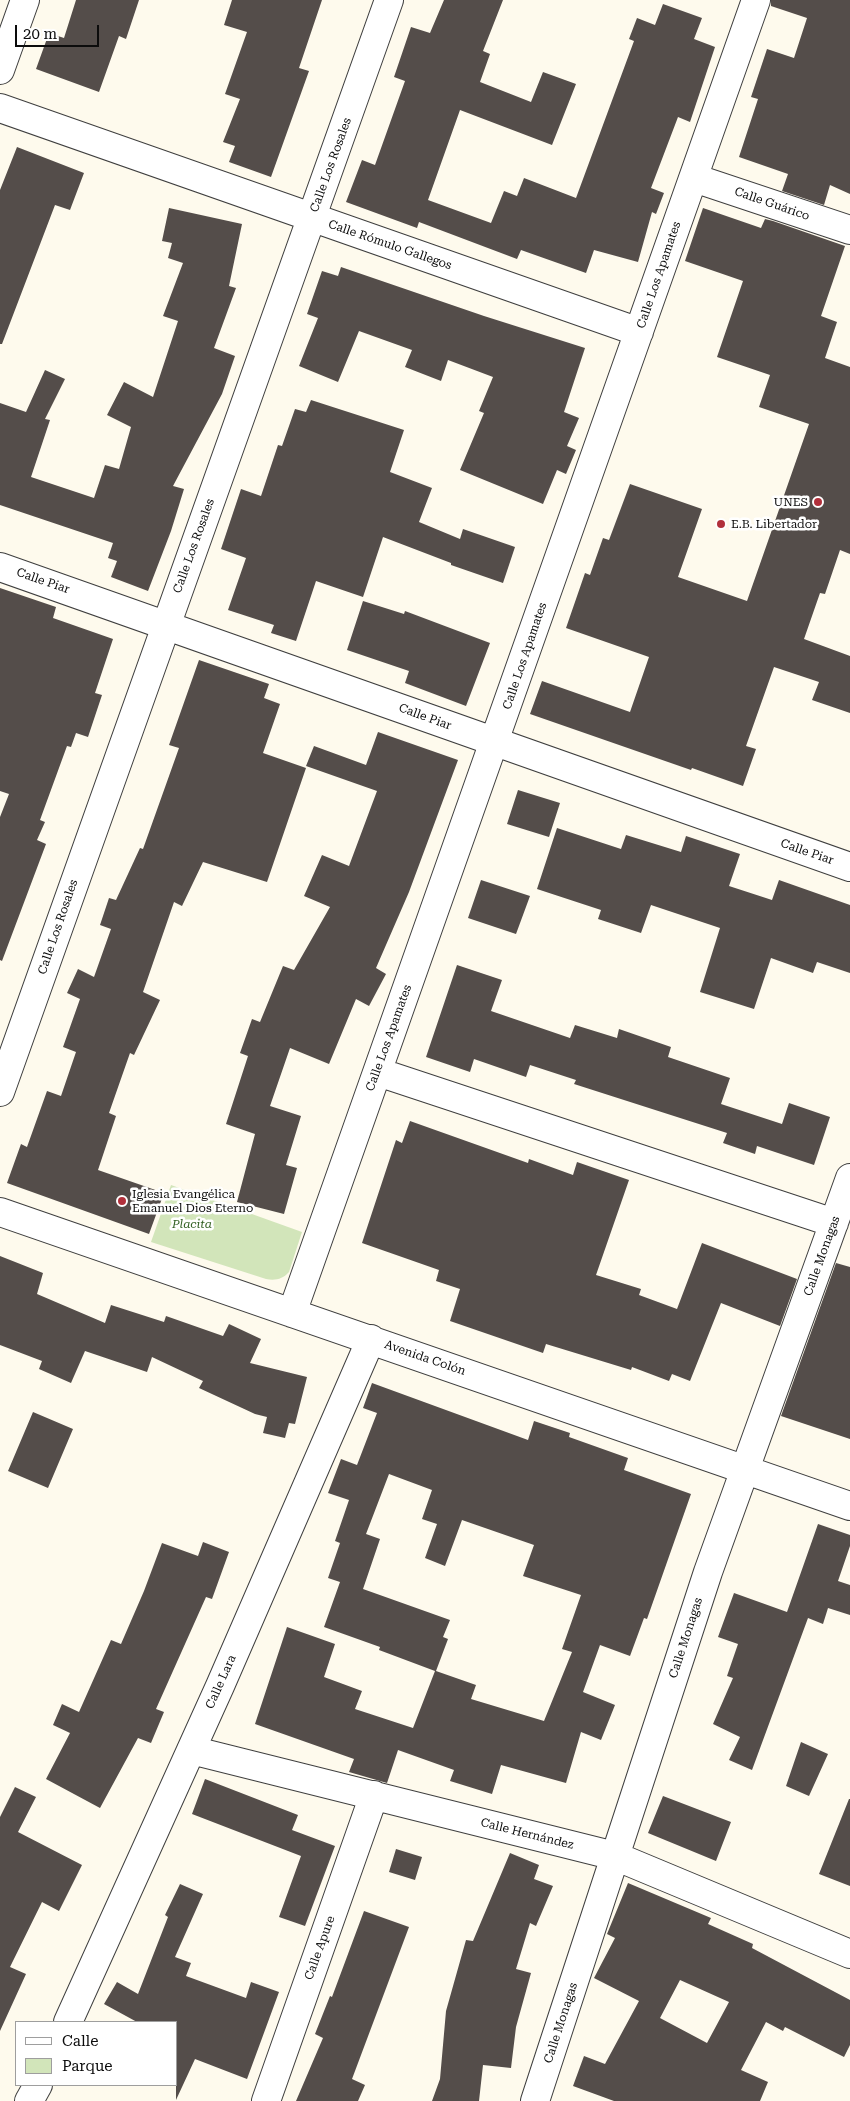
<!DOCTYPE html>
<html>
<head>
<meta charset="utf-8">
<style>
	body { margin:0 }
	#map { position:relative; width:850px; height:2101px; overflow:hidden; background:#fefaed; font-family:"Roboto Serif",serif }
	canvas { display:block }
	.legend { position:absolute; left:15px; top:2021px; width:162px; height:65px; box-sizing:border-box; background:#fff; border:1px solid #9e9e9e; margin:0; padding:6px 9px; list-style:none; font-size:15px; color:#0c0c0c }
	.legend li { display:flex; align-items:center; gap:10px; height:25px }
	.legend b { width:25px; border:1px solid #9e9e9e }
	.scale { position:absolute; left:15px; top:25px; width:84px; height:22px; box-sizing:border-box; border:2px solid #0c0c0c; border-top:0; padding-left:6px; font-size:15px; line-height:18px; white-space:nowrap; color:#0c0c0c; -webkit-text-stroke:4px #fff; paint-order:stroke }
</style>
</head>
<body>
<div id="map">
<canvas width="850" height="2101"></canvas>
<ul class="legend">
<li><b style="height:6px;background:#fff"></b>Calle</li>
<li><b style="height:14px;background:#d2e5ba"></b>Parque</li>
</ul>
<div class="scale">20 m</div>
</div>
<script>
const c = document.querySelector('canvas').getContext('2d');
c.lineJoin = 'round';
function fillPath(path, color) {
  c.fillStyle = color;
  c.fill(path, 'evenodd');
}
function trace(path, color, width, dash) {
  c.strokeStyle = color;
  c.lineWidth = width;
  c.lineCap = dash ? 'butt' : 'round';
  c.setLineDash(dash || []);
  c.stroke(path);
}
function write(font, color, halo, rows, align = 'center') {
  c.font = font + ' "Roboto Serif",serif';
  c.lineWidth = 5;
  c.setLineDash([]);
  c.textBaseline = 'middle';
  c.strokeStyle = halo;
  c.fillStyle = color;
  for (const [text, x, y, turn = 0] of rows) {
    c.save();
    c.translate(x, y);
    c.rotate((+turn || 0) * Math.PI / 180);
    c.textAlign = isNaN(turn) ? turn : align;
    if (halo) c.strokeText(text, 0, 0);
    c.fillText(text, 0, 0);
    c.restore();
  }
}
fillPath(new Path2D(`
	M171 1185 302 1232 289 1272C283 1279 275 1281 266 1279L151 1242Z`), '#d2e5ba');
fillPath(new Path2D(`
	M76 0H139L126 39 119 36 99 92 36 69 49 33 64 38Z
	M232 0H322L299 68 309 71 271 177 229 162 235 146 223 142 240 99 225 94 247 32 224 25Z
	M444 0H503L483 51 490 54 480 82 531 102 543 72 576 84 552 145 460 110 428 200 491 223 504 191 517 196 524 178 576 198 634 41 629 39 637 18 655 25 663 4 702 18 694 39 715 47 690 122 678 117 651 188 664 193 656 214 652 212 638 262 594 250 586 273 521 250 517 259 419 222 417 228 346 202 362 160 375 165 405 81 394 77 411 27 430 33Z
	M771 0H850V194L830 185 824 205 782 191 788 174 739 157 758 99 751 97 767 49 794 58 807 18 771 6Z
	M17 147 84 173 70 210 55 205 2 344H0V190Z
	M169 208 242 224 229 286 236 288 214 348 235 356 222 394 173 486 184 489 171 531 148 591 111 577 117 561 108 558 113 543 0 505V403L26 412 45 370 65 379 45 419 50 420 31 477 94 498 105 465 119 469 131 427 107 415 124 382 153 397 178 321 163 316 183 263 168 258 172 243 162 241Z
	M703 208 761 228 765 219 773 221 845 246 821 316 837 322 825 358 850 367V554L840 550 825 594 820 593 804 639 850 656V713L812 700 819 682 774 667 746 746 756 749 743 786 692 768 691 770 530 714 542 681 630 712 649 657 566 628 585 573 590 575 603 538 609 540 630 484 702 509 678 577 747 601 809 424 759 407 770 375 717 357 743 281 685 261Z
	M341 267 484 316 585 348 564 412 579 418 567 446 576 450 566 474 557 470 543 504 460 470 484 413 479 411 493 377 448 360 441 381 405 367 412 350 359 331 338 382 299 366 318 318 307 314 322 271 338 276Z
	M311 400 404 430 390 472 432 488 419 522 460 539 463 529 515 547 503 583 451 565V563L383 537 363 597 316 581 296 641 271 633 274 625 228 610 246 558 221 549 241 489 261 496 278 445 282 446 295 409 306 412Z
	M0 588 56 607 53 618 113 639 95 693 102 695 88 737 76 733 71 747 67 746 40 820 45 822 37 840 46 844 2 961 0 960V817L9 794 0 791Z
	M363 601 404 614 405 611 490 643 466 706 405 683 409 671 347 650Z
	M199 660 269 684 264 698 280 704 263 753 306 768 267 882 203 862 182 906 174 902 143 992 160 1000 134 1055 130 1053 109 1113 116 1116 98 1170 164 1193 149 1234 7 1183 21 1144 27 1147 47 1091 61 1096 76 1052 63 1047 80 999 67 993 78 969 94 977 111 929 100 925 109 898 116 900 140 848 143 849 179 748 169 745Z
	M378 732 458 760 409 892 376 968 386 974 369 1006 356 999 329 1064 290 1048 270 1106 301 1116 286 1165 297 1168 284 1214 237 1202 255 1134 226 1124 248 1056 240 1053 252 1019 260 1022 283 966 294 970 330 907 304 896 322 855 349 866 377 791 306 766 314 746 366 765Z
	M518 790 560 803 549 837 507 824Z
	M557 828 621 849 626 835 681 852 686 836 740 854 729 886 772 900 779 880 850 905V973L817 962 813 973 771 958 754 1009 700 992 720 928 651 905 641 933 598 919 601 910 537 889Z
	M481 880 530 896 516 934 468 918Z
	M457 965 502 980 491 1011 570 1038 575 1025 617 1038 619 1029 671 1047 668 1057 730 1078 721 1104 782 1124 789 1103 830 1117 814 1165 757 1146 755 1154 723 1143 727 1133 574 1084 576 1080 530 1065 526 1077 474 1059 470 1072 426 1057Z
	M410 1121 528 1163 529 1159 573 1175 577 1162 629 1180 596 1275 641 1289 639 1295 677 1309 702 1243 797 1279 780 1326 721 1303 690 1381 672 1374 669 1381 632 1367 631 1370 546 1344 543 1353 450 1321 460 1289 436 1281 439 1270 362 1243 396 1140 402 1143Z
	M0 1256 43 1273 37 1294 105 1323 111 1305 164 1322 166 1316 223 1336 229 1324 261 1339 250 1363 307 1377 295 1424 289 1423 285 1438 263 1433 267 1417 255 1414 199 1388 203 1381 152 1357 147 1372 85 1351 71 1383 39 1369 42 1361 0 1345Z
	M836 1263 850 1267V1439L781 1416Z
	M372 1383 528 1440 534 1421 570 1433 569 1437 628 1458 624 1470 691 1494 647 1619 644 1618 630 1656 600 1645 583 1692 615 1705 601 1740 581 1732 566 1783 501 1765 492 1794 450 1781 454 1770 398 1750 387 1783 349 1772 354 1759 255 1724 287 1627 335 1644 324 1677 362 1691 355 1709 413 1728 435 1671 379 1650 380 1647 324 1627 340 1582 328 1578 340 1543 335 1541 349 1500 328 1493 341 1459 357 1465 377 1413 363 1408ZM389 1474 432 1490 422 1519 437 1524 425 1558 445 1566 462 1520 534 1545 523 1576 581 1595 562 1649 572 1652 544 1721 471 1699 476 1685 436 1671 448 1639 443 1637 450 1620 363 1589 380 1539 366 1534Z
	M33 1412 73 1429 48 1488 8 1471Z
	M818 1524 850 1535V1546L838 1581 850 1585V1615L828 1608 823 1624 808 1618 752 1770 729 1760 740 1737 713 1724 733 1678 727 1676 738 1644 718 1637 734 1593 787 1612Z
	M203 1542 229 1552 212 1599 206 1597 156 1709 164 1712 151 1743 138 1738 100 1808 46 1779 70 1733 53 1725 62 1704 79 1712 111 1640 121 1644 144 1591 162 1543 198 1556Z
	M801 1742 828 1754 809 1796 786 1786Z
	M205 1779 298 1815 292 1830 335 1846 305 1926 279 1917 301 1856 192 1814Z
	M15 1787 36 1797 18 1832 82 1865 59 1911 42 1902 10 1967 26 1974 0 2031V1817Z
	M663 1796 731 1822 716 1861 648 1833Z
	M849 1799H850V1886L819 1874Z
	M396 1849 422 1857 415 1880 389 1872Z
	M510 1853 539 1865 534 1879 553 1886 536 1926 530 1923 516 1969 531 1973 516 2027 511 2068 483 2065 479 2101H432L440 2079 446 2011 466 1940 473 1941Z
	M628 1883 711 1918 708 1924 753 1944 752 1948 850 2000V2045L844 2057 785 2027 783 2031 766 2022 741 2070 768 2082 760 2101H614L573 2086 584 2056 605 2064 639 2001 594 1978 615 1938 607 1934ZM680 1980 729 2002 707 2043 660 2018Z
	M180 1884 203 1894 175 1957 191 1963 186 1976 246 1998 251 1982 279 1992 247 2079 195 2059 176 2100V2022H137L104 2004 117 1982 138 1994 168 1917 165 1915Z
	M364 1911 409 1927 352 2079 365 2085 358 2101H296L323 2038 315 2034 330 1996 332 1997Z`), '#544d4a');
const minor = new Path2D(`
	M0 70 25 0
	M0 108 639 332
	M694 178 850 230
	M0 567 850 867
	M378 1072 834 1223
	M0 1092 389 0
	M0 1212 850 1506
	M292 1313 756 0
	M191 1750 615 1856 850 1954
	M68 2022 220 1686 371 1339
	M29 2101 38 2085
	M266 2101 374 1795
	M535 2101 708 1572 850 1178`);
trace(minor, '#3f3f3f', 30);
trace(minor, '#fff', 28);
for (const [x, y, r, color] of [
	[818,502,5,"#b1303b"],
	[721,524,5,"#b1303b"],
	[122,1201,5,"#b1303b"]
]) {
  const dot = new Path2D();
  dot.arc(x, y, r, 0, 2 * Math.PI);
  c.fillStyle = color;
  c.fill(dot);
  trace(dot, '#fff', 2);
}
write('12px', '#0c0c0c', '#fff', [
	["Calle Los Rosales",331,165,-70],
	["Calle Guárico",772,204,19],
	["Calle Rómulo Gallegos",390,245,19],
	["Calle Los Apamates",659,275,-71],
	["Calle Los Rosales",194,546,-70],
	["Calle Piar",43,581,19],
	["Calle Los Apamates",525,656,-71],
	["Calle Piar",425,717,20],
	["Calle Piar",807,852,19],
	["Calle Los Rosales",58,927,-71],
	["Calle Los Apamates",389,1038,-70],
	["Calle Monagas",822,1256,-70],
	["Avenida Colón",425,1358,19],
	["Calle Monagas",686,1638,-72],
	["Calle Lara",221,1682,-66],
	["Calle Hernández",527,1834,14],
	["Calle Apure",320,1948,-70],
	["Calle Monagas",561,2023,-72]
]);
write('12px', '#0c0c0c', '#fff', [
	["UNES",808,502,"right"],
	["E.B. Libertador",731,524],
	["Iglesia Evangélica",132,1194],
	["Emanuel Dios Eterno",132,1208]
], 'left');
write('italic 12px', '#315f22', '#fff', [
	["Placita",192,1224]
]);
</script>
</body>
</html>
